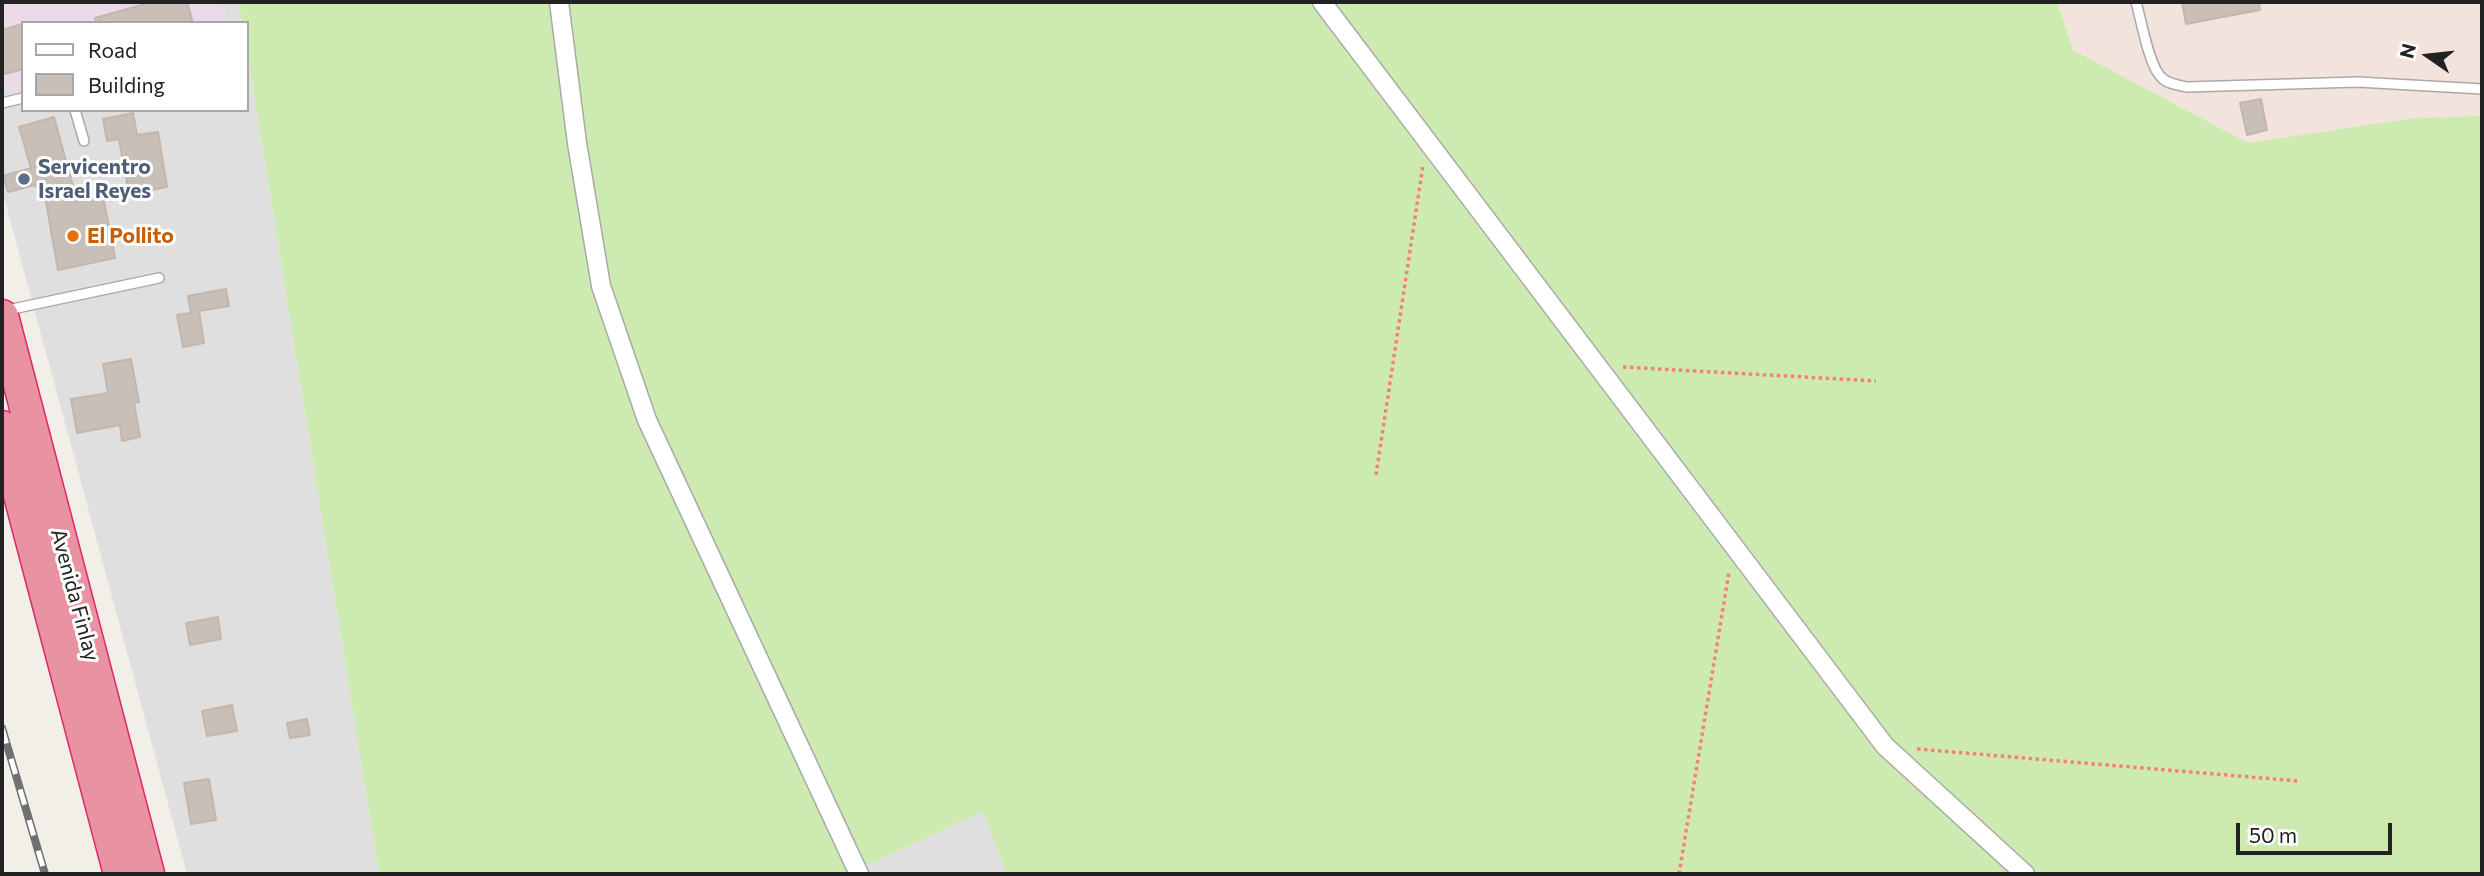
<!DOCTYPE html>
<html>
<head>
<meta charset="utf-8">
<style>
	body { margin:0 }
	#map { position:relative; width:2484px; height:876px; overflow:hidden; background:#f2efe9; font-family:Commissioner,sans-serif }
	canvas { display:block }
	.frame { position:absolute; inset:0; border:4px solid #222; pointer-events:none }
	.legend { position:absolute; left:21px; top:21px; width:228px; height:91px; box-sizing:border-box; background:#fff; border:2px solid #a7a7a7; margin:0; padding:9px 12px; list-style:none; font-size:21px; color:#222 }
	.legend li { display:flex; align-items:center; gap:14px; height:35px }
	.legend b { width:35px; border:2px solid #a7a7a7 }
	.north { position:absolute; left:2393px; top:21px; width:70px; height:70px; -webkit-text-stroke:5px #fff; paint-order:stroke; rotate:284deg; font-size:19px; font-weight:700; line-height:28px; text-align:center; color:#222 }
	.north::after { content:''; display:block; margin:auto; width:24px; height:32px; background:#222; clip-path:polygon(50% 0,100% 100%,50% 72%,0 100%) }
	.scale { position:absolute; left:2236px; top:823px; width:156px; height:32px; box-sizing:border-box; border:4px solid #222; border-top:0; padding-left:9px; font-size:21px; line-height:24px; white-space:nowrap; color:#222; -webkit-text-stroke:5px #fff; paint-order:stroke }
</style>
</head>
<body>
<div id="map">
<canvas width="2484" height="876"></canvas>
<div class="frame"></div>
<ul class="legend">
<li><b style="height:9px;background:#fff"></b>Road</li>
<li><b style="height:19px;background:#c7bfb8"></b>Building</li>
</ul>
<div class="north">N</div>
<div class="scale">50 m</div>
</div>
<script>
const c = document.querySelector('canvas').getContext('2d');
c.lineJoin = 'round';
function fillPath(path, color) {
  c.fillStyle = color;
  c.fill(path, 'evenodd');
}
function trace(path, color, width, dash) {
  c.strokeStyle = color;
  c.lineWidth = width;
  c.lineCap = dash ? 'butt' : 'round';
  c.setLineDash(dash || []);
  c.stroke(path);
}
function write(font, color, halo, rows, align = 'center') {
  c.font = font + ' Commissioner,sans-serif';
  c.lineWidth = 6;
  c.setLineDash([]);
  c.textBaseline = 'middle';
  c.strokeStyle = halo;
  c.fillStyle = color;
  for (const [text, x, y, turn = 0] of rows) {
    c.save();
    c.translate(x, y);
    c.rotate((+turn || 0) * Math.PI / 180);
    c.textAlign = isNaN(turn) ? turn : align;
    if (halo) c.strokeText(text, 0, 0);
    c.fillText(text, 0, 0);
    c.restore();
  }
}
fillPath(new Path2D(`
	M2 2H239L242 23H23V110H247V50L379 874H187L2 190Z
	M983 811 1006 874H850Z`), '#e0dfdf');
fillPath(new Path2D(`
	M2 2H223L228 23H23V88L2 93Z`), '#ebdbe8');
fillPath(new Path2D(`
	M2057 2H2482V116L2414 118 2248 143 2073 50Z`), '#f3e3dd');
fillPath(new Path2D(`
	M239 2H2057L2073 50 2248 143 2414 118 2482 116V874H1006L983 811 850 874H379L247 50V23H242Z`), '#cdebb0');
const building = new Path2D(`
	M152 2H187L193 23H96L95 18Z
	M2182 2H2259L2260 10 2186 24Z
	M23 24V69L5 74 2 62V30Z
	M2261 99 2267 130 2247 135 2240 103Z
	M133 113 137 135 158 132 167 187 129 194 119 139 107 141 103 119Z
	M54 117 77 201 103 196 115 258 58 270 43 185 36 187 35 185 8 192 3 176 31 168 19 127Z
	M226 289 229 306 199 311 204 343 183 347 177 315 191 313 188 296Z
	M131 359 139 402 134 403 140 437 122 441 120 425 77 433 71 399 108 393 103 364Z
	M218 617 221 639 190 645 186 623Z
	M232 705 237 731 207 736 202 711Z
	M307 719 310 735 290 738 287 723Z
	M209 779 216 820 191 824 184 783Z`);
fillPath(building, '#c7bfb8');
trace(building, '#c4b6ab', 2);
const lane = new Path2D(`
	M2136 2C2141 19 2149 66 2161 77 2167 84 2178 85 2187 87L2358 82 2482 89
	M2 103 23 98
	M75 110 84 141
	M3 311 159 278`);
const street = new Path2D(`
	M559 2 577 143 601 286 647 420 859 874
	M1322 2 1885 746 2025 874`);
const highway = new Path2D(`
	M2 316 148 874
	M2 427 120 874`);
trace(lane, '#a9a9a9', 12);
trace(street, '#a9a9a9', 21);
trace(highway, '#dc2a67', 35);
trace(new Path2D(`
	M1623 367 1876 381
	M1376 475 1423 165
	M1917 749 2298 781
	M1679 874 1729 572`), '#fa8072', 3.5, [3.5, 3.5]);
trace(lane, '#fff', 9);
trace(street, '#fff', 18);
trace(highway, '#e892a2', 32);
const rail = new Path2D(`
	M2 728 45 874`);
trace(rail, '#707070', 8);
trace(rail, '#fff', 5, [16]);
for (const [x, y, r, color] of [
	[24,179,7,"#5c6f8a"],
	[73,236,7,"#e8710a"]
]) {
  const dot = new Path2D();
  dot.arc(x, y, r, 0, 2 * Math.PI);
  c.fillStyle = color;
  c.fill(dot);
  trace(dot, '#fff', 2.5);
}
write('bold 21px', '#4e5e75', '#fff', [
	["Servicentro",38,167],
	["Israel Reyes",38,191]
], 'left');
write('bold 21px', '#c56008', '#fff', [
	["El Pollito",87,236]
], 'left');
write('21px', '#222', '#fff', [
	["Avenida Finlay",75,595,75]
]);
</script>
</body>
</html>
